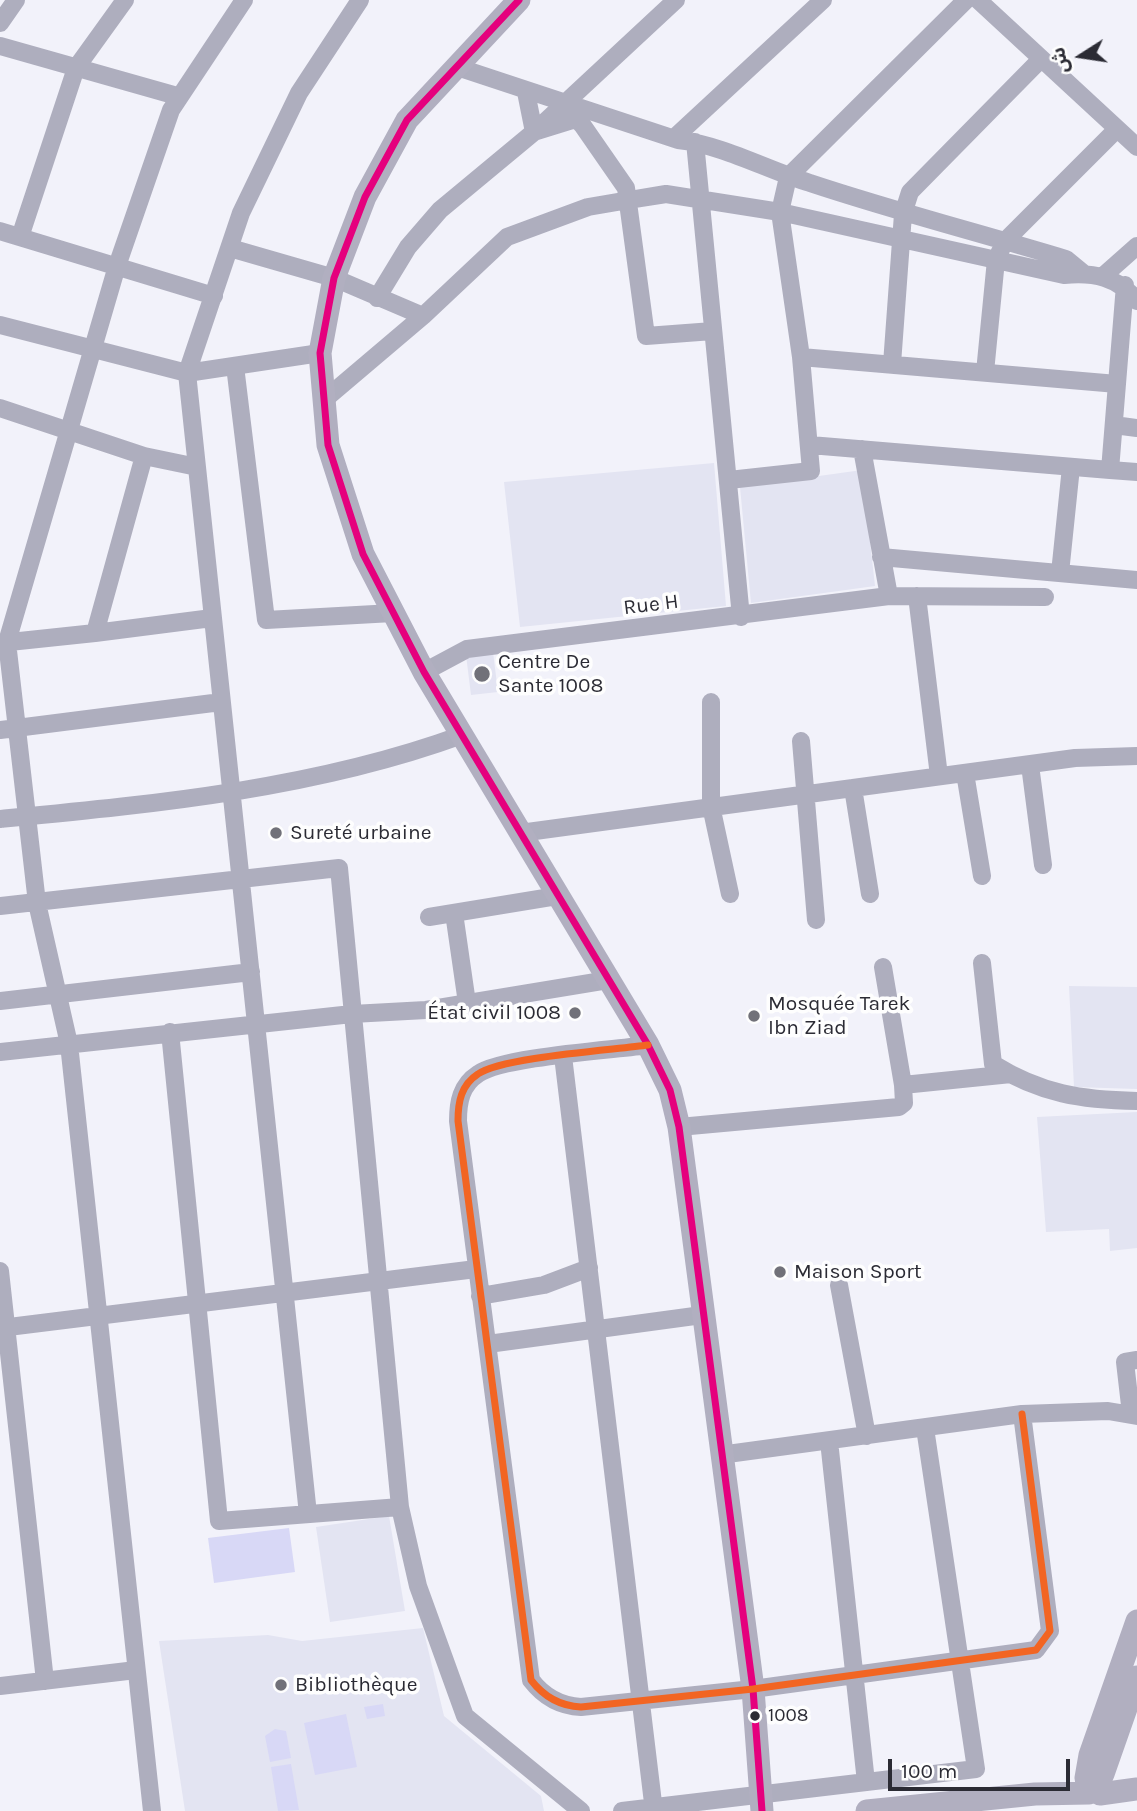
<!DOCTYPE html>
<html>
<head>
<meta charset="utf-8">
<style>
	body { margin:0 }
	#map { position:relative; width:1137px; height:1811px; overflow:hidden; background:#f2f2fa; font-family:Karla,"Noto Sans Arabic",sans-serif }
	canvas { display:block }
	.north { position:absolute; left:1046px; top:21px; width:70px; height:70px; -webkit-text-stroke:5px #fefefe; paint-order:stroke; rotate:258deg; font-size:19px; font-weight:700; line-height:28px; text-align:center; color:#2b2b34 }
	.north::after { content:''; display:block; margin:auto; width:24px; height:32px; background:#2b2b34; clip-path:polygon(50% 0,100% 100%,50% 72%,0 100%) }
	.scale { position:absolute; left:888px; top:1759px; width:182px; height:32px; box-sizing:border-box; border:4px solid #2b2b34; border-top:0; padding-left:9px; font-size:21px; line-height:24px; white-space:nowrap; color:#2b2b34; -webkit-text-stroke:5px #fefefe; paint-order:stroke }
</style>
</head>
<body>
<div id="map">
<canvas width="1137" height="1811"></canvas>
<div class="north">ش</div>
<div class="scale">100 m</div>
</div>
<script>
const c = document.querySelector('canvas').getContext('2d');
c.lineJoin = 'round';
function fillPath(path, color) {
  c.fillStyle = color;
  c.fill(path, 'evenodd');
}
function trace(path, color, width, dash) {
  c.strokeStyle = color;
  c.lineWidth = width;
  c.lineCap = dash ? 'butt' : 'round';
  c.setLineDash(dash || []);
  c.stroke(path);
}
function write(font, color, halo, rows, align = 'center') {
  c.font = font + ' Karla,sans-serif';
  c.lineWidth = 7;
  c.setLineDash([]);
  c.textBaseline = 'middle';
  c.strokeStyle = halo;
  c.fillStyle = color;
  for (const [text, x, y, turn = 0] of rows) {
    c.save();
    c.translate(x, y);
    c.rotate((+turn || 0) * Math.PI / 180);
    c.textAlign = isNaN(turn) ? turn : align;
    if (halo) c.strokeText(text, 0, 0);
    c.fillText(text, 0, 0);
    c.restore();
  }
}
fillPath(new Path2D(`
	M714 463 726 606 520 627 504 482Z
	M862 470 875 586 751 603 740 487Z
	M493 652 498 692 471 695 466 655Z
	M1069 986 1137 987V1089L1074 1087Z
	M1137 1112V1248L1110 1251 1109 1229 1046 1232 1037 1117Z
	M389 1516 405 1611 330 1622 316 1527Z
	M423 1628 444 1716 541 1796 544 1811H185L159 1641 268 1635 302 1641Z`), '#e3e4f2');
fillPath(new Path2D(`
	M289 1528 295 1572 214 1583 208 1538Z
	M383 1704 385 1716 367 1719 364 1707Z
	M346 1714 357 1767 315 1775 304 1723Z
	M275 1729 286 1731 291 1758 270 1762 265 1736Z
	M291 1764 299 1810 278 1811 271 1767Z`), '#d8d8f6');
trace(new Path2D(`
	M978 0 1137 147
	M0 23 16 0
	M0 46 177 96
	M457 67 678 140C723 145 767 170 810 183 894 211 980 233 1066 259L1083 273
	M526 92 534 132 576 119
	M563 104 583 126 626 188 646 336 713 331
	M674 138 823 0
	M695 142 741 617
	M0 231 214 296
	M20 237 76 68 125 0
	M230 248 334 278 423 316
	M1102 277 1137 246
	M377 298 408 247 440 210 534 132 676 0
	M0 325 187 373 320 353
	M801 357 1117 384
	M892 364 903 214 910 192 1041 59
	M235 366 266 620 393 613
	M985 372 996 260 1005 241 1117 129
	M324 400 423 316 507 237 588 207 629 200 666 194 780 212 1064 275C1094 272 1118 277 1137 301
	M0 408 144 456 197 467
	M1114 425 1137 428
	M810 445 1110 470 1125 285
	M862 449 889 596
	M1110 470 1137 472
	M729 480 811 471 801 357 780 212 788 177 966 0
	M881 557 1137 580
	M1060 573 1071 467
	M917 596 939 776
	M95 633 212 618
	M0 643 95 633 144 456
	M424 672 467 649 889 596 1045 597
	M711 702V806L730 894
	M0 730 221 702
	M801 741 816 920
	M1030 765 1043 865
	M965 773 982 876
	M853 788 870 894
	M0 819C155 804 314 789 462 735
	M520 833 1075 758 1137 756
	M0 906 339 868 400 1507 418 1586 465 1716 581 1811
	M454 913 467 1003
	M429 917 557 896
	M982 963 993 1064C1041 1094 1082 1100 1137 1101
	M883 967 903 1085 1011 1074
	M0 1001 251 972
	M170 1032 219 1521 400 1507
	M648 1045C613 1050 502 1057 478 1074 461 1085 458 1102 458 1121L531 1680C544 1697 560 1706 581 1707L753 1689 1036 1650 1050 1631 1022 1414
	M0 1052 352 1014 426 1010 608 980
	M563 1056 654 1811
	M679 1127 899 1107 904 1103 903 1085
	M0 1271 45 1681
	M839 1285 867 1436
	M480 1296 544 1285 589 1268
	M0 1328 476 1269
	M488 1344 702 1315
	M1131 1414 1125 1362 1137 1360
	M829 1441 866 1782
	M720 1455 1022 1414 1108 1411 1137 1416
	M308 1514 187 373 241 213 299 93 360 0
	M0 1686 136 1670
	M152 1811 69 1044 37 903 7 642 117 266 171 110 244 0
	M622 1811 976 1769 925 1428`), '#aeaebe', 18);
trace(new Path2D(`
	M519 0 407 120 365 197 334 278 320 353 328 445 363 554 424 672 648 1045 670 1090 679 1127 753 1689 762 1811
	M1103 1774 1137 1677
	M1086 1778 1090 1755 1137 1621
	M1100 1794 1137 1789
	M867 1811 1035 1794 1089 1793`), '#b1afc0', 23);
trace(new Path2D(`
	M519 0 407 120 365 197 334 278 320 353 328 445 363 554 424 672 648 1045 670 1090 679 1127 753 1689 762 1811`), '#e5007d', 7);
trace(new Path2D(`
	M648 1045C613 1050 502 1057 478 1074 461 1085 458 1102 458 1121L531 1680C544 1697 560 1706 581 1707L753 1689 1036 1650 1050 1631 1022 1414`), '#f26522', 7);
for (const [x, y, r, color] of [
	[482,674,9,"#717179"],
	[276,833,7,"#717179"],
	[575,1013,7,"#717179"],
	[754,1016,7,"#717179"],
	[780,1272,7,"#717179"],
	[281,1685,7,"#717179"],
	[755,1716,6,"#2b2b34"]
]) {
  const dot = new Path2D();
  dot.arc(x, y, r, 0, 2 * Math.PI);
  c.fillStyle = color;
  c.fill(dot);
  trace(dot, '#fefefe', 2.5);
}
write('19px', '#2b2b34', '#fefefe', [
	["1008",768,1716]
], 'left');
write('21px', '#2b2b34', '#fefefe', [
	["Rue H",651,605,-7]
]);
write('21px', '#2b2b34', '#fefefe', [
	["Centre De",498,662],
	["Sante 1008",498,686],
	["Sureté urbaine",290,833],
	["Mosquée Tarek",768,1004],
	["Ibn Ziad",768,1028],
	["État civil 1008",561,1013,"right"],
	["Maison Sport",794,1272],
	["Bibliothèque",295,1685]
], 'left');
</script>
</body>
</html>
